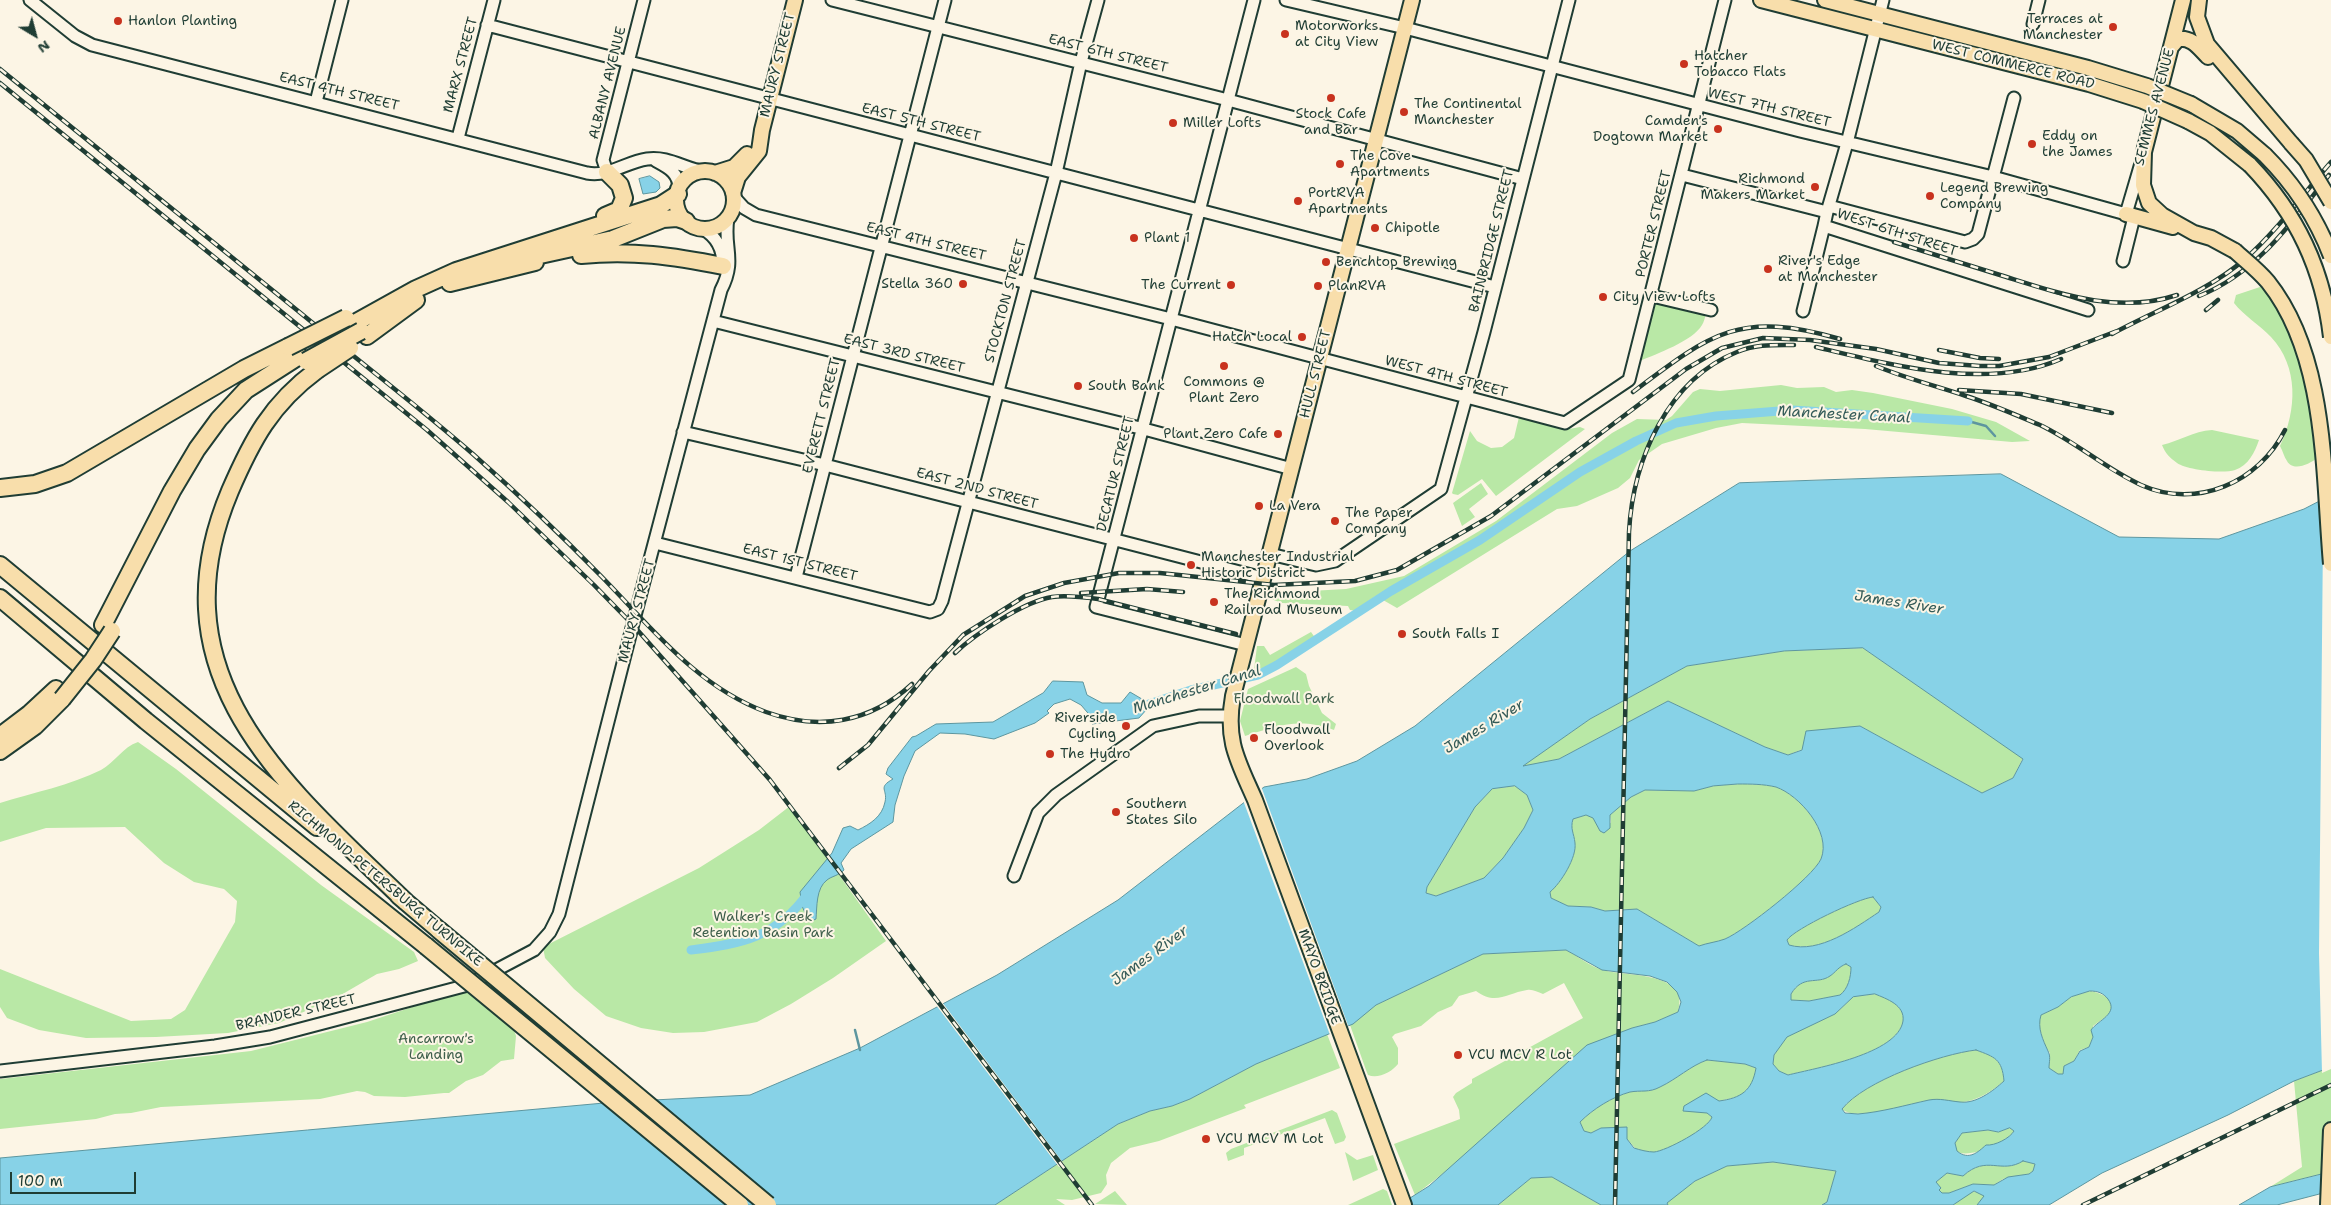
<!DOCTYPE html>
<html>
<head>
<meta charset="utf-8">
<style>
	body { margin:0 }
	#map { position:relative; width:2331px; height:1205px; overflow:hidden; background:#fcf5e5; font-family:"Shantell Sans",sans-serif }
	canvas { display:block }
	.north { position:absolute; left:10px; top:10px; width:50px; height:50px; -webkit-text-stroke:4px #fcf5e5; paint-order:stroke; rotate:143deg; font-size:14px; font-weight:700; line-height:20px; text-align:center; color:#1f3d34 }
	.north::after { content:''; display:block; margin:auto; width:18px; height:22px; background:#1f3d34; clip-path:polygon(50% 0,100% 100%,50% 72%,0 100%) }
	.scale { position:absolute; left:10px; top:1172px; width:126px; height:22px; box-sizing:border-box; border:2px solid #1f3d34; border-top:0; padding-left:6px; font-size:15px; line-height:18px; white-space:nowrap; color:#1f3d34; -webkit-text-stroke:4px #fcf5e5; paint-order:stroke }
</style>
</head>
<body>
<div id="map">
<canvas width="2331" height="1205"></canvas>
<div class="north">N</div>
<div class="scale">100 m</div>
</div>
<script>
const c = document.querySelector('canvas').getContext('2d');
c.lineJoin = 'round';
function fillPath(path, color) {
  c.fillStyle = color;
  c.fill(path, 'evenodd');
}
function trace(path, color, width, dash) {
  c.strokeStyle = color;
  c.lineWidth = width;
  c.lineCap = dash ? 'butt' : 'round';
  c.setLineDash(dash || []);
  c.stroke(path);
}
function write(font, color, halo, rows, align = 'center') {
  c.font = font + ' "Shantell Sans",sans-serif';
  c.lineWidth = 4;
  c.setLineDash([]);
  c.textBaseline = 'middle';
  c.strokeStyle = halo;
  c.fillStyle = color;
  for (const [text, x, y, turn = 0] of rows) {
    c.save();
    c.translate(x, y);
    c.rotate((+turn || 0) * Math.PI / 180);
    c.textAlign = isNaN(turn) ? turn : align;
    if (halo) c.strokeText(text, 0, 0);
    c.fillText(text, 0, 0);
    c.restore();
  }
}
fillPath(new Path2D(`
	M2263 286C2283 317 2300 348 2308 385 2313 409 2314 434 2317 458 2310 464 2293 472 2287 461 2284 457 2283 451 2280 446 2297 410 2299 367 2271 337 2260 325 2244 316 2234 303L2236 295Z
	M1656 302 1706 314C1705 317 1704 322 1702 325 1693 341 1656 354 1640 361Z
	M1781 385 1797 388 1824 387 1836 392 1852 390 1873 393 1952 409 1996 422 2030 441 2012 442 1865 429 1742 423 1716 428 1662 444 1639 460 1630 478 1618 488 1577 506 1557 509 1397 608 1376 596 1367 602 1358 611 1350 610 1348 606 1282 603 1271 599 1274 593 1346 589 1404 576 1496 521 1612 433 1637 419 1666 420 1672 416 1693 392 1700 389 1720 391Z
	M1519 417 1569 429 1580 427 1585 429 1496 496 1482 479 1458 495 1453 494 1452 493 1470 431 1477 441 1491 448 1502 447 1514 438Z
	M2212 430 2259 440C2255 452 2248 466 2235 470 2223 474 2187 470 2177 463 2170 458 2165 453 2162 445 2180 441 2193 431 2212 430Z
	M1481 483 1488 494 1469 509 1475 517 1462 526 1453 503Z
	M1311 632 1316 639 1287 654 1272 666 1254 670 1257 646H1264L1270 655Z
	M1863 648 2023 758 2013 778 1982 793 1860 726 1788 755 1765 747 1668 701 1559 759 1521 767 1590 719 1687 666 1784 651Z
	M1296 667 1306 674 1309 686 1322 713 1336 724 1334 730C1298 717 1278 726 1245 736L1240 721 1248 689Z
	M138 742 176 769 321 885 414 952 418 961 399 969 377 974 341 995 279 1023 228 1033 156 1037 86 1038 39 1030 7 1018 0 1007V969L131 1021 171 1019 185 1010 235 922 237 901 224 889 194 882 164 863 125 827 46 828 0 842V803C32 793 71 785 101 770 115 762 123 747 138 742Z
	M1738 784C1751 784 1763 784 1776 787 1799 795 1832 832 1821 859 1813 877 1744 931 1725 939 1717 943 1707 944 1699 946L1637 909 1605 911 1591 907 1568 906 1551 898 1550 891C1561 883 1577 857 1575 843 1574 833 1570 829 1573 819L1586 815 1611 823 1610 815 1631 797 1645 790 1694 791 1713 786Z
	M1515 786 1527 795 1533 810 1524 828 1503 858 1484 878 1436 896 1426 893 1427 887 1475 807 1492 789Z
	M790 806 886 941 833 978 791 1004 757 1022 704 1032 673 1033 641 1028 606 1016 574 989 545 958 543 947 699 868 759 830Z
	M1873 897 1881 907 1879 912C1855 928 1819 954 1789 945L1787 940C1794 929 1859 898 1873 897Z
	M1566 950C1578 956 1591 967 1603 970 1627 977 1691 971 1678 1012L1655 1022 1632 1028 1415 1195 1394 1144 1460 1119 1459 1110 1453 1097 1456 1093 1472 1083V1079L1583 1018 1564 983 1543 994C1537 992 1533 989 1527 990 1507 993 1496 1006 1476 991L1459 996 1452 1006 1438 1012 1421 1026 1395 1034 1392 1037 1398 1048V1064C1392 1072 1378 1079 1368 1075L1366 1070 1350 1025 1376 1005 1483 954Z
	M1846 964 1851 967C1851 977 1848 989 1840 995L1809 1001 1791 1000V994C1803 974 1817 985 1830 976 1836 972 1838 966 1846 964Z
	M464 990 513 1027 516 1036 514 1059 501 1061 483 1075 466 1081 449 1093H444L405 1097 374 1096 365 1092 357 1091 320 1099 161 1107 131 1113 115 1114 96 1119 0 1129V1079L251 1051 367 1022Z
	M2090 991C2100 992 2119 1001 2109 1014 2105 1018 2098 1022 2093 1026V1037L2089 1047 2080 1050 2074 1061 2064 1066V1074H2058L2049 1068 2050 1053 2045 1046 2040 1030 2039 1022 2041 1015 2058 1007 2071 997Z
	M1875 994C1888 999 1905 1005 1903 1021 1898 1054 1816 1068 1788 1075L1779 1071 1773 1064 1774 1055 1787 1036 1835 1014 1853 997Z
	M1327 1034 1340 1068 1244 1105 1246 1108 1159 1141 1130 1148 1111 1163 1106 1175 1107 1184 1101 1193 1072 1200 1056 1199 1065 1205H995L1118 1124 1150 1111 1172 1106 1190 1099 1256 1064Z
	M1976 1050C1995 1057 2002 1059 2004 1081 1992 1091 1979 1100 1963 1102 1953 1104 1943 1099 1932 1100 1912 1102 1857 1123 1842 1109 1864 1081 1941 1054 1976 1050Z
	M1707 1060 1745 1064 1756 1068 1754 1081 1741 1096 1719 1101 1707 1113 1712 1117C1709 1129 1668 1150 1655 1152 1650 1153 1641 1150 1636 1149L1627 1139 1601 1128 1591 1133 1584 1131 1580 1122C1593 1109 1612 1097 1630 1092 1641 1090 1648 1093 1660 1087 1677 1079 1690 1066 1707 1060Z
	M2331 1067V1172L2270 1187 2302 1167 2294 1081Z
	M1332 1110 1337 1113 1346 1137 1344 1141 1335 1144 1325 1118 1244 1148V1155L1228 1161 1226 1153 1231 1149Z
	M2010 1128 2014 1131C2008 1142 1968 1160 1956 1151L1955 1143 1962 1133 1988 1130 1998 1132Z
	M1345 1152 1357 1160 1373 1155 1378 1170 1353 1181Z
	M2023 1161 2035 1164 2033 1171 2029 1174 2003 1179 1994 1185 1973 1184 1949 1193H1940L1936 1182 1947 1173 1963 1176C1988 1154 2001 1175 2023 1161Z
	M1773 1162 1836 1171 1827 1202 1822 1205H1668L1666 1203 1695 1181 1727 1166Z
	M1552 1177 1601 1205H1498L1531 1178Z
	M1383 1189 1387 1191 1392 1205H1348Z
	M1115 1191 1127 1205 1095 1204Z
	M1970 1192H1978L1985 1196 1977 1205H1953Z`), '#b9e8a6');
const water = new Path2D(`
	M650 176 659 182 660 188 656 192 643 194 639 179Z
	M2001 474 2119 537 2219 539 2304 509 2331 495V1067L2294 1081 2228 1115 2102 1173 2049 1205H1977L1984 1196 1974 1191 1953 1205H1822L1827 1202 1836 1171 1773 1162 1727 1166 1695 1181 1667 1203 1668 1205H1601L1552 1177 1531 1178 1498 1205H1399L1429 1186 1587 1045 1632 1028 1655 1022 1678 1012 1681 1002 1677 992 1667 982 1650 976 1602 970 1566 950 1483 954 1376 1005 1353 1024 1256 1064 1190 1099 1172 1106 1150 1111 1118 1124 995 1205H0V1158L615 1102 750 1095 860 1048 997 975 1118 900 1264 787 1307 779 1357 761 1415 726 1630 551 1739 483ZM1863 648 2023 759 2013 778 1982 793 1860 726 1806 731 1802 750 1788 755 1765 747 1668 701 1559 759 1523 766 1590 719 1687 666 1784 651ZM1738 784C1751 784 1763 784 1776 787 1799 795 1832 832 1821 859 1813 877 1744 931 1725 939 1717 942 1707 943 1699 946L1637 909 1605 911 1591 907 1568 906 1551 898 1550 892C1561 883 1577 857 1575 843 1574 833 1570 829 1573 819L1586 815 1593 818 1600 831 1604 833 1610 828V815L1631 797 1645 790 1694 791 1713 786ZM1515 786 1527 795 1533 810 1524 828 1503 858 1484 878 1436 896 1426 893 1427 887 1475 807 1492 789ZM1873 897 1881 907 1879 912C1855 928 1819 954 1789 945L1787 940C1794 929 1859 898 1873 897ZM1846 964 1851 967C1851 977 1848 989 1840 995L1809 1001 1791 1000V994C1803 974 1817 985 1830 976 1836 972 1838 967 1846 964ZM2090 991C2098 991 2103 993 2108 999 2119 1014 2098 1020 2091 1030L2093 1037 2089 1047 2080 1051 2074 1061 2064 1066 2063 1074H2058L2049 1068C2049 1063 2051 1056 2048 1051 2043 1040 2037 1028 2041 1015L2058 1007 2071 997ZM1875 994C1887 999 1905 1005 1903 1021 1898 1054 1816 1068 1788 1075L1779 1071 1773 1064 1774 1055 1787 1037 1835 1014 1853 997ZM1976 1050C1995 1057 2002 1059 2004 1081 1993 1091 1976 1104 1960 1102 1949 1101 1940 1098 1929 1100 1906 1105 1882 1112 1858 1114L1845 1113 1842 1109C1864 1081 1941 1054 1976 1050ZM1707 1060 1745 1064 1756 1068C1752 1091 1741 1098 1719 1101L1706 1093 1684 1106 1683 1111 1707 1113 1712 1117C1709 1128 1666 1151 1654 1152 1648 1152 1640 1150 1634 1148L1627 1139V1127L1601 1128 1591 1133 1584 1131 1580 1122C1593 1109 1612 1097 1630 1092 1641 1090 1649 1093 1660 1087 1677 1079 1690 1066 1707 1060ZM2010 1128 2014 1131C2010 1138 1995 1146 1986 1145 1978 1152 1969 1161 1957 1151L1955 1143 1962 1133 1988 1130 1998 1132ZM2023 1161 2035 1164 2033 1171 2029 1174 2008 1177 1994 1185 1973 1184 1949 1193H1942L1939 1190 1941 1188 1936 1182 1947 1173 1963 1176C1987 1154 2001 1175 2023 1161Z
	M1053 681 1083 682 1087 695 1102 703H1121L1130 692 1147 702V709L1139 718 1092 724 1090 722 1093 719 1081 705 1070 699 1054 704 1047 711 1049 713 1035 723 994 739 965 734 940 733 915 751 904 776 895 805 893 822 851 849 841 863 844 870C838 876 832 876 827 880 816 888 817 907 816 919L809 922 802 906 800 892 832 853 843 828 850 826 858 830C870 824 882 817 885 802 888 789 877 788 893 779L886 774 888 768 912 737 916 736 936 724 993 722 1043 693Z
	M2331 1172V1191L2277 1205H2239L2270 1187Z`);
fillPath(water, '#87d2e7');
trace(water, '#5d969f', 1);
fillPath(new Path2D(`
	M2331 493V1069L2322 1073 2319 953 2323 536Z
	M1261 786 1349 1028 1330 1035 1243 800Z
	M942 1002 1064 1164 1059 1167 936 1005Z`), '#fcf5e5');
trace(new Path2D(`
	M1968 421 1986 426 1995 436
	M855 1030 860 1050`), '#5d969f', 2.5);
trace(new Path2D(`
	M1137 708 1191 690 1258 675 1277 665 1391 591 1480 540 1580 472 1636 441 1676 423 1716 416 1792 410 1968 421
	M691 950C742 944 777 937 808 893`), '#87d2e7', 9);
const minor = new Path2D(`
	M30 0 75 36 92 45 587 173C609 177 626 162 647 159 668 156 683 168 704 172
	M832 0 1228 100 1523 179
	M1286 0 1405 28 1800 131 1993 177 2126 214 2141 163
	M2033 24 2039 0
	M487 25 1495 287
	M316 102 342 0
	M458 138 494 0
	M656 161C669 168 679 173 679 189
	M607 172 603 160 644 0
	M1682 175 1827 212 1824 226 2088 310
	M734 197 744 208 756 215 1171 319 1565 423 1629 380 1725 0
	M1829 206 1965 242 1973 239 1978 234 2014 98
	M1827 212 1847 143 1883 0
	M703 229C717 237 723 249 723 265
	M2123 261 2134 217
	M1652 296 1711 310
	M1803 311 1824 226
	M713 321 1144 429 1292 469
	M683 432 825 465 1263 578
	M655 543 930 612 938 609 942 601 1056 173 1081 62 1098 0
	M1270 554 1316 565 1335 561 1441 489 1484 332 1569 0
	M796 577 945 0
	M1246 645 1096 607 1254 0
	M1014 876 1038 813 1056 795 1153 726 1199 716H1229
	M0 1071 215 1046 270 1037 468 985 534 950 550 932 559 914 636 612 721 290C737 259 723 248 728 218`);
const major = new Path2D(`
	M1761 0 2089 84 2143 101
	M1825 0 2088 68 2147 86
	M2183 0 2144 152 2143 185 2149 203 2162 215 2194 233 2211 238 2235 251
	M2199 0 2197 17 2207 44 2291 143
	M2172 46 2178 39C2192 37 2199 48 2208 57
	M2191 104 2237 131 2265 155
	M2188 121 2210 133 2250 165
	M676 200a29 29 0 1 1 58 0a29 29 0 1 1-58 0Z
	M715 173 734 167 747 154
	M733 193 738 177 759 151 762 130 795 0
	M2126 214 2173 227
	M1404 1205 1255 800C1238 761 1225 741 1233 696L1412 0
	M2328 1205 2331 1130`);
const highway = new Path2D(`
	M605 216 619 210 624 198 620 185 607 172
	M581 255C632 250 673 256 723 266
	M522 259 613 239 663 219 677 218 686 221
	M450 283 535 262
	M353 324 416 289 456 271 661 205 678 194
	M367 336 416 300
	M317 370C271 404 252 440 230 491 152 677 285 785 406 902
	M0 488 35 484 67 473 244 369 288 347
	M0 565 317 827
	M0 598 146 721 426 946
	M103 625 172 491 197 449 219 419 246 390 299 356
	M0 736 29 714 56 689
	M0 751 35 726 62 699
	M399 896 439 930`);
trace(minor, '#1f3d34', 15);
trace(major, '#1f3d34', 18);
trace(highway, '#1f3d34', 20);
trace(minor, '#fcf5e5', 11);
trace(major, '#f8deab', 14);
trace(highway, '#f8deab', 16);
const rail = new Path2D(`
	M0 69C101 151 202 233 303 315 360 362 419 407 474 455 518 494 560 534 601 576 651 627 696 686 766 712 819 731 870 723 912 684
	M0 83 427 430 508 502 594 585 633 625 770 780 1092 1205
	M1894 242C1929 253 1965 264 2000 275 2058 293 2117 315 2177 295
	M2199 296C2257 273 2292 222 2329 175
	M2206 310 2218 300
	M2112 334C2156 310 2207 292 2245 259 2277 231 2303 194 2331 162
	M1816 347C1891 365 1987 391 2061 359
	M1939 350 1980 358 1999 359
	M1876 366C1905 378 1936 386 1966 396 1991 404 2016 415 2040 425 2076 442 2106 469 2141 485 2197 510 2259 482 2285 430
	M1959 390 2021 394 2112 413
	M1633 392C1711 333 1740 310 1840 339
	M1081 593 1147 589 1183 592
	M955 653C975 634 1025 601 1052 597 1067 595 1083 597 1098 599L1236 634
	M839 768 868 745 929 671 963 635 1025 596 1064 583 1119 573H1160L1274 585 1355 581 1397 570 1491 516 1686 369 1722 348 1763 338 1810 340 1876 349 1939 363 1980 366H1999L2049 357 2117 331
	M1615 1205 1629 532C1633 460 1667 380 1737 352 1755 344 1775 345 1794 345
	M2083 1205 2331 1085`);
trace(rail, '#1f3d34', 4.5);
trace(rail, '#fcf5e5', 2.5, [8]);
const majorBridge = new Path2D(`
	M2147 86 2191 104
	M2143 101 2188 121
	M2291 143 2306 160 2331 202
	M2265 155C2294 184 2316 217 2331 256
	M2250 165C2297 214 2323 269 2331 337
	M2235 251C2246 261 2258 270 2268 282 2327 356 2323 473 2331 564`);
const highwayBridge = new Path2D(`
	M288 347 346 318
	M306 361 361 331
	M317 370 350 348
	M62 699 93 660 112 631
	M439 930 768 1205
	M426 946 740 1205`);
trace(majorBridge, '#1f3d34', 18, []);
trace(highwayBridge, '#1f3d34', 20, []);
trace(majorBridge, '#f8deab', 14);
trace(highwayBridge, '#f8deab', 16);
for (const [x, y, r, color] of [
	[118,21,5,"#c8321e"],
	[2113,27,5,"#c8321e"],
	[1285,34,5,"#c8321e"],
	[1684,64,5,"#c8321e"],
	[1331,98,5,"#c8321e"],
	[1404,112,5,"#c8321e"],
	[1173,123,5,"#c8321e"],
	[1718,129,5,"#c8321e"],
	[2032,144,5,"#c8321e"],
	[1340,164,5,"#c8321e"],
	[1815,187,5,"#c8321e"],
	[1930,196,5,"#c8321e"],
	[1298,201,5,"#c8321e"],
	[1375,228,5,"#c8321e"],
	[1134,238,5,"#c8321e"],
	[1326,262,5,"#c8321e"],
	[1768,269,5,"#c8321e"],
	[963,284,5,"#c8321e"],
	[1231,285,5,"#c8321e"],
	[1318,286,5,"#c8321e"],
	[1603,297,5,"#c8321e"],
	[1302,337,5,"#c8321e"],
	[1224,366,5,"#c8321e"],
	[1078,386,5,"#c8321e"],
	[1278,434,5,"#c8321e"],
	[1259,506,5,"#c8321e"],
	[1335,521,5,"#c8321e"],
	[1191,565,5,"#c8321e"],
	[1214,602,5,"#c8321e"],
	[1402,634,5,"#c8321e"],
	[1126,726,5,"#c8321e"],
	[1254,738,5,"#c8321e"],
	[1050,754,5,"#c8321e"],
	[1116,812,5,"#c8321e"],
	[1458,1055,5,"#c8321e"],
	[1206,1139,5,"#c8321e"]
]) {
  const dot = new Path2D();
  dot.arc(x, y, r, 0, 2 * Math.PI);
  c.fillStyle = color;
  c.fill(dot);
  trace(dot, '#fcf5e5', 2);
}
write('14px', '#1f3d34', '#fcf5e5', [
	["Terraces at",2103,19,"right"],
	["Manchester",2103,35,"right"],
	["Hanlon Planting",128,21],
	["Motorworks",1295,26],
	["at City View",1295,42],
	["Hatcher",1694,56],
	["Tobacco Flats",1694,72],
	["The Continental",1414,104],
	["Manchester",1414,120],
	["Stock Cafe",1331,114,"center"],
	["and Bar",1331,130,"center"],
	["Camden's",1708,121,"right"],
	["Dogtown Market",1708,137,"right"],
	["Miller Lofts",1183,123],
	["Eddy on",2042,136],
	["the James",2042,152],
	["The Cove",1350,156],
	["Apartments",1350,172],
	["Richmond",1805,179,"right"],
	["Makers Market",1805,195,"right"],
	["Legend Brewing",1940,188],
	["Company",1940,204],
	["PortRVA",1308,193],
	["Apartments",1308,209],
	["Chipotle",1385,228],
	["Plant 1",1144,238],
	["River's Edge",1778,261],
	["at Manchester",1778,277],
	["Benchtop Brewing",1336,262],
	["Stella 360",953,284,"right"],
	["The Current",1221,285,"right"],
	["PlanRVA",1328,286],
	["City View Lofts",1613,297],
	["Hatch Local",1292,337,"right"],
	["Commons @",1224,382,"center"],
	["Plant Zero",1224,398,"center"],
	["South Bank",1088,386],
	["Plant Zero Cafe",1268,434,"right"],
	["La Vera",1269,506],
	["The Paper",1345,513],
	["Company",1345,529],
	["Manchester Industrial",1201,557],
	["Historic District",1201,573],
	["The Richmond",1224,594],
	["Railroad Museum",1224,610],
	["South Falls I",1412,634],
	["Riverside",1116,718,"right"],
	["Cycling",1116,734,"right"],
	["Floodwall",1264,730],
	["Overlook",1264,746],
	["The Hydro",1060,754],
	["Southern",1126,804],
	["States Silo",1126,820],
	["VCU MCV R Lot",1468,1055],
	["VCU MCV M Lot",1216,1139]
], 'left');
write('14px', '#1f3d34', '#fcf5e5', [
	["EAST 6TH STREET",1108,54,14],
	["MARX STREET",461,65,-75],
	["MAURY STREET",778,65,-76],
	["WEST COMMERCE ROAD",2013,65,14],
	["ALBANY AVENUE",608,83,-76],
	["EAST 4TH STREET",339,92,14],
	["SEMMES AVENUE",2155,107,-75],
	["WEST 7TH STREET",1769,108,14],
	["EAST 5TH STREET",921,123,14],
	["PORTER STREET",1654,224,-76],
	["WEST 6TH STREET",1897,233,18],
	["BAINBRIDGE STREET",1492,241,-76],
	["EAST 4TH STREET",926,242,14],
	["STOCKTON STREET",1006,301,-75],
	["EAST 3RD STREET",904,354,14],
	["HULL STREET",1316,374,-76],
	["WEST 4TH STREET",1446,377,15],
	["EVERETT STREET",822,416,-76],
	["DECATUR STREET",1116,474,-76],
	["EAST 2ND STREET",977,489,15],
	["EAST 1ST STREET",800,563,14],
	["MAURY STREET",637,611,-75],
	["RICHMOND-PETERSBURG TURNPIKE",385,884,40],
	["MAYO BRIDGE",1319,977,70],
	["BRANDER STREET",296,1013,-13]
]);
write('14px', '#3e5f4b', '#fcf5e5', [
	["Floodwall Park",1284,699],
	["Walker's Creek",763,917],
	["Retention Basin Park",763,933],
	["Ancarrow's",436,1039],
	["Landing",436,1055]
]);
write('italic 15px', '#345b58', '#fcf5e5', [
	["Manchester Canal",1844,415,3],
	["James River",1899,603,9],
	["Manchester Canal",1197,690,-17],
	["James River",1484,727,-31],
	["James River",1150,956,-36]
]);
</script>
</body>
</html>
